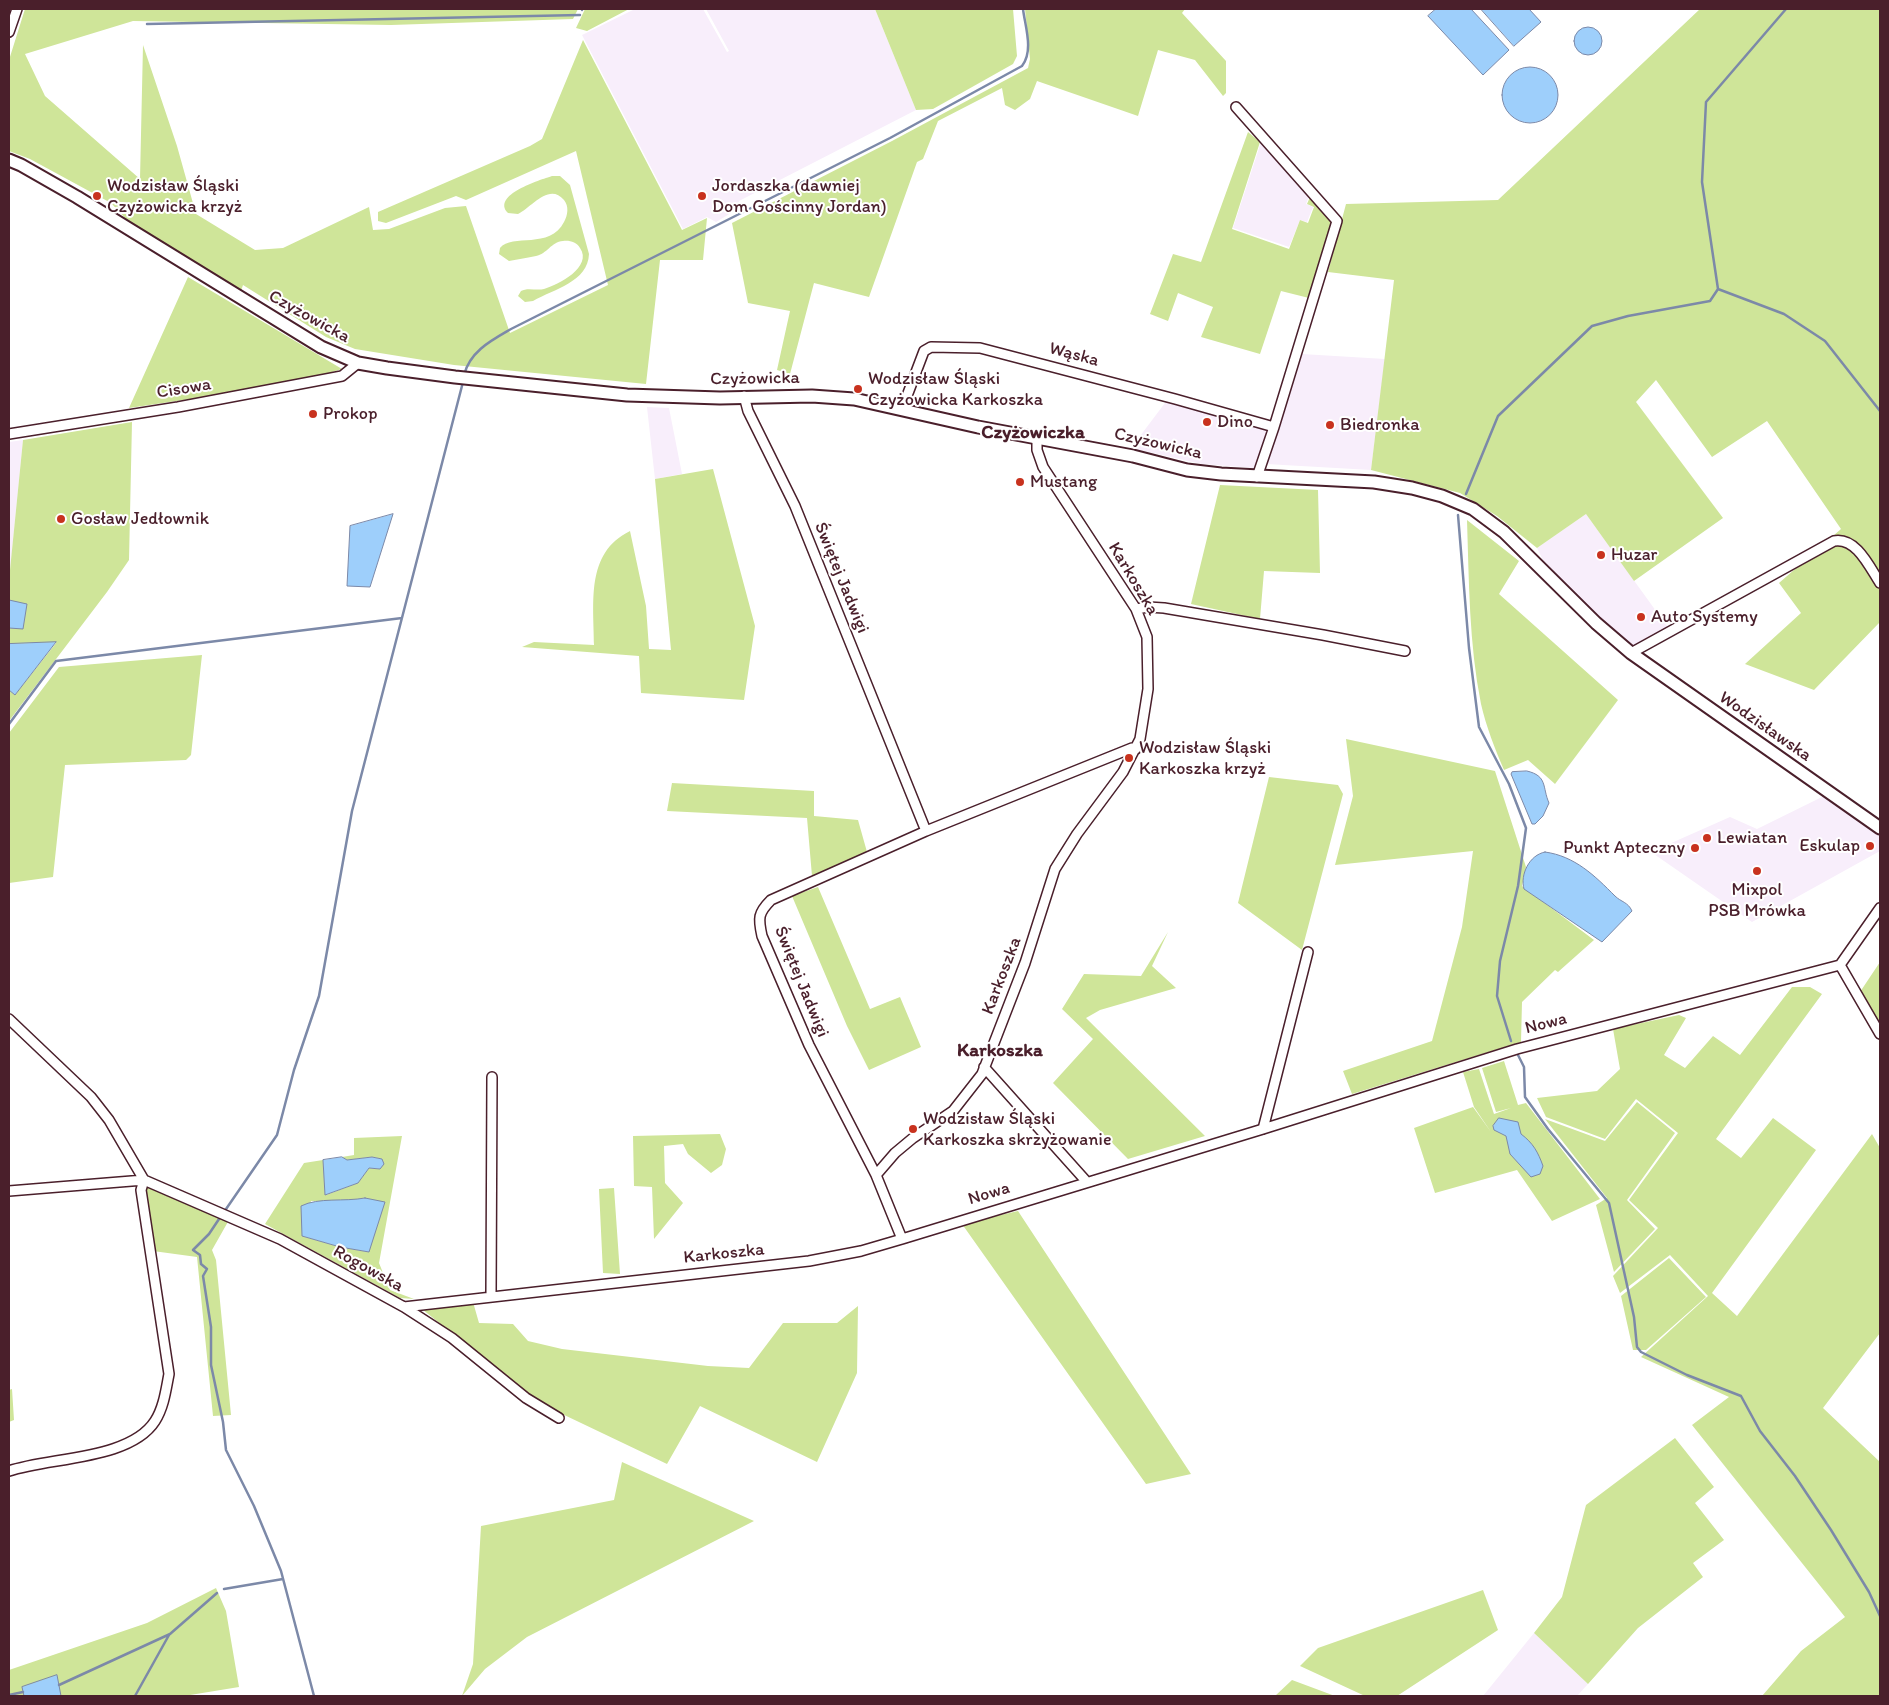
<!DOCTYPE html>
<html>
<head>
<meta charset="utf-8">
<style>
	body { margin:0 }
	#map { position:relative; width:1889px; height:1705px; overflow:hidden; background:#fff; font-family:Itim,sans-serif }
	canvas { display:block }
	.frame { position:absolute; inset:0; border:10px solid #4a1f2b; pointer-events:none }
</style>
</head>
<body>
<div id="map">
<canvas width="1889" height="1705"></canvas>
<div class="frame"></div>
</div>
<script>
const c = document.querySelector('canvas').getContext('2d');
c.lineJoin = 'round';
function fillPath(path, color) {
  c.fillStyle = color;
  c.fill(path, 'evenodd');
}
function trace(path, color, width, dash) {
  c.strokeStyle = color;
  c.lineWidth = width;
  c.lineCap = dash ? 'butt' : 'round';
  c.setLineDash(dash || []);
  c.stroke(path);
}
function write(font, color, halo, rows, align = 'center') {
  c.font = font + ' Itim,sans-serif';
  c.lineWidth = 4;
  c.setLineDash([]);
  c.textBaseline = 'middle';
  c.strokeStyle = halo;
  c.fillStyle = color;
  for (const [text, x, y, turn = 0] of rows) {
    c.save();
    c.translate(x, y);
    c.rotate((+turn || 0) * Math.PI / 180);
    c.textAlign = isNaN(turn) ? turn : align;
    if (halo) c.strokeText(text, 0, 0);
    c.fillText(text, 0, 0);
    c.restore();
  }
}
fillPath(new Path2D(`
	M635 9H703L727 52 729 51 706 9H875L916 110 739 201 741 207 716 222 707 217 683 229 582 35Z
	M1261 142 1309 196 1306 204 1313 207 1307 222 1300 220 1289 247 1233 228Z
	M1302 354 1385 359 1371 470 1266 464Z
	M1168 399 1268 428 1269 434 1260 461 1255 468 1202 464 1131 448Z
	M647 407 669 408 682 474 655 479Z
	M23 440 15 520 9 585V442Z
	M1586 514 1669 629 1638 646H1631L1588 607 1543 560 1537 548Z
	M1824 796 1880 836V851L1752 922 1651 852 1730 817 1757 829Z
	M1534 1633 1588 1684 1577 1696H1483Z`), '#f8eefb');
fillPath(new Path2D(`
	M25 9H578L573 19 391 25 133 21 25 54 45 96 140 179 143 45 177 146 196 214 255 250 283 248 369 207 373 230 389 229 445 208 466 206 510 333 608 285 576 151 466 200 456 196 386 223 378 221V212L530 146 542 139 583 40 682 230 707 218 703 260H660L646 384 454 365 355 349 326 337 243 285 241 291 127 220 111 203 30 159 9 151V60Z
	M585 9H629L587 31 576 28Z
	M875 9H1013L1017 56 1013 64 933 109 916 110Z
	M1025 9H1185L1182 13 1226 61V93L1223 96 1195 60 1158 50 1138 116 1037 81 1030 99 1015 110 1005 105 1002 88 938 121 923 159 917 162 869 297 814 283 790 374 777 370 790 311 748 303 732 223 892 141 1028 68 1030 59Z
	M1700 9H1880V622L1814 690 1745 664 1801 613 1779 583 1841 529 1767 421 1712 457 1656 380 1636 402 1723 518 1634 581 1586 514 1537 548 1497 516 1460 493 1371 470 1394 280 1328 272 1346 204 1498 200Z
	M1248 132 1260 142 1232 229 1289 249 1300 220 1308 223 1314 207 1307 204 1310 197 1332 221 1309 298 1281 291 1260 354 1201 337 1213 307 1178 293 1168 321 1150 314 1173 254 1201 262Z
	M552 176H560L570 185 589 254C588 282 554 289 533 301L525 302 518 296 521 291C528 287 536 291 544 289 558 285 593 267 580 248 577 242 569 240 563 241 551 242 547 254 536 256 528 258 518 259 509 261L499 254 500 248C512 233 550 250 564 222 568 215 569 206 564 200 549 182 531 208 518 214L508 213C491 195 540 180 552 176Z
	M188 277 342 369 292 384 129 408Z
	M132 422 129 560 107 592 9 721V690L15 695 56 643 9 644V580L23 440Z
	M713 469 755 626 744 700 641 693 639 656 522 647 534 642 594 645C594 603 585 553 630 531L646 606 649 649 671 650 655 479Z
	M1220 485 1318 490 1320 573 1264 571 1260 619 1191 604Z
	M1467 520 1519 561 1499 594 1618 700 1555 784 1528 760 1504 770C1495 749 1486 726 1481 704 1469 644 1469 581 1467 520Z
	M202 655 191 755 186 760 65 765 53 877 9 883V733L59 667Z
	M1346 739 1495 771 1526 867 1522 886 1594 940 1558 972 1555 970 1522 1002 1521 1042 1352 1094 1343 1071 1432 1041 1462 927 1473 851 1335 865 1353 796Z
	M1269 777 1338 785 1343 794 1302 950 1238 903Z
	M672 783 814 791V816L858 820 867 852 812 876 807 818 667 811Z
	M818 887 870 1009 900 997 921 1047 869 1070 847 1026 792 896Z
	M1168 932 1152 966 1176 988 1100 1010 1086 1018 1205 1136 1128 1159 1053 1083 1093 1039 1062 1009 1084 974 1141 976Z
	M1880 962V1027L1860 992Z
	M1792 987H1810L1822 994 1716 1139 1741 1158 1773 1118 1816 1150 1712 1293 1737 1316 1872 1134 1880 1148V1333L1823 1408 1880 1462V1696H1762L1801 1651 1845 1617 1692 1425 1729 1397 1641 1357 1708 1296 1670 1255 1620 1293 1613 1276 1658 1228 1629 1200 1678 1133 1636 1099 1605 1139 1546 1117 1537 1098 1597 1091 1620 1069 1613 1029 1679 1015 1686 1018 1664 1055 1685 1068 1713 1036 1740 1055Z
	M1504 1061 1518 1105 1526 1103 1600 1199 1552 1221 1517 1170 1435 1193 1414 1128 1473 1107 1491 1132 1474 1107 1463 1072 1479 1069 1494 1114 1511 1108 1496 1112 1482 1068Z
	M1637 1102 1675 1133 1627 1200 1655 1229 1614 1272 1596 1205 1607 1198 1545 1119 1605 1141Z
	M720 1134 726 1149 722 1165 711 1173 688 1154 683 1144 664 1146 665 1183 683 1203 654 1239 652 1187 634 1186 633 1136Z
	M402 1136 379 1263 390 1290 414 1299 400 1298 265 1224 304 1163 323 1160 326 1195 358 1183 369 1168 380 1169 382 1159 372 1157 347 1160 342 1157 354 1155V1138ZM365 1198 369 1252 340 1247 302 1236 311 1201H348Z
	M146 1186 229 1220 212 1250 216 1260 231 1415 213 1416 197 1257 153 1251 144 1191Z
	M614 1188 620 1274 603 1273 599 1189Z
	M1018 1211 1191 1474 1146 1484 962 1224Z
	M1669 1258 1706 1297 1646 1350H1633L1621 1296Z
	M473 1302 479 1323 513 1324 528 1341 562 1349 708 1366 749 1368 783 1323H837L858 1306 857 1373 817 1462 700 1406 667 1464 537 1402 422 1309Z
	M12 1389 14 1420 9 1422V1390Z
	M1675 1438 1714 1487 1695 1503 1724 1540 1693 1563 1703 1577 1638 1628 1588 1684 1534 1633 1562 1597 1586 1505Z
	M622 1462 754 1521 527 1637 485 1669 462 1696 473 1664 481 1526 614 1500Z
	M216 1588 226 1611 239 1687 184 1696H9V1670L147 1623Z
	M1483 1590 1498 1630 1397 1696H1365L1300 1666 1318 1648Z
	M1292 1680 1335 1696H1275Z`), '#cfe599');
const water = new Path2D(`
	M1436 9H1471L1509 50 1483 75 1428 16Z
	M1481 9H1529L1541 22 1514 46Z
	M1574 41a14 14 0 1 1 28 0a14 14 0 1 1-28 0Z
	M1502 95a28 28 0 1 1 56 0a28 28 0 1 1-56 0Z
	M393 514 370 587 347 586 350 526Z
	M9 600 27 604 23 629 9 628Z
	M56 642 15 695 9 690V644Z
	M1527 771C1548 776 1542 787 1549 803L1543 816 1535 824H1532L1511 774 1512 772Z
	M1545 852C1575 856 1595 876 1615 896 1621 902 1628 902 1632 911L1602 942 1524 889C1520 875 1529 855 1545 852Z
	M1499 1118 1518 1122 1521 1134C1533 1143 1538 1152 1543 1166L1540 1174 1531 1177 1510 1154 1506 1136 1494 1130 1493 1126Z
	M342 1157 347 1160 372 1157 382 1159 384 1164 380 1169 369 1168 358 1183 325 1195 323 1160Z
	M365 1198 385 1202 369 1252 340 1247 302 1236 301 1206C319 1197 344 1202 365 1198Z
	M57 1675 61 1696H24L22 1687Z`);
fillPath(water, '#9ecffb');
trace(water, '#7c89a8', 1);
trace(new Path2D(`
	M582 10V9
	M147 24 580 15
	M1718 289 1784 314 1825 341 1880 411
	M464 375C470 351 492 340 511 329L890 138 1022 66C1034 51 1025 26 1023 9
	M1466 494 1498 416 1592 326 1628 316 1710 301 1718 289 1702 182 1706 102 1786 9
	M1458 515 1469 648 1479 727 1509 784 1526 828 1518 886 1500 961 1497 996 1511 1041
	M9 724 56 661 402 618
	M1518 1055 1524 1067 1525 1097 1548 1129 1609 1203 1634 1317 1637 1347 1641 1352 1687 1375 1741 1396 1760 1431 1795 1476 1831 1530 1869 1592 1880 1616
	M224 1212 277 1135 294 1070 319 996 352 811 463 382
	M221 1216 209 1234 193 1250 200 1255 201 1264 207 1269 203 1276 211 1327V1365L223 1422 226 1450 254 1506 281 1571 314 1696
	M224 1589 283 1579
	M59 1685 170 1634 217 1593
	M9 1695 23 1692
	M135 1696 169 1635`), '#7c89a8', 2.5);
const minor = new Path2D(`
	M9 32 17 9
	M1236 107 1337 221 1274 427
	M744 396 748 411 795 506 926 831 1132 748 1136 749
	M902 409 924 351 931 347 980 348 1175 399 1274 427 1257 477
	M9 434 178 407 342 376 358 363
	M1136 609 1148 607 1164 608 1323 635 1405 651
	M1631 653 1834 541C1856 537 1869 566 1880 583
	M1880 908 1840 965 1880 1034
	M9 1019 91 1097 109 1120 144 1180 141 1190 169 1374C166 1389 164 1407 155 1421 130 1460 50 1457 9 1471
	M984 1067 1086 1181
	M1263 1129 1308 952
	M876 1175 809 1045 762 936C758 918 758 913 771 900L926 831
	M9 1191 144 1180 280 1239 404 1307 452 1338 526 1398 559 1418
	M902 1239 1263 1129 1517 1049 1840 965
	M491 1296 492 1077
	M404 1307 809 1261 861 1251 902 1239 876 1175 895 1153 913 1138 953 1111 982 1074 1025 963 1055 869 1077 834 1123 772 1140 739 1148 689 1147 637 1136 609 1043 467 1037 450V437`);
const tertiary = new Path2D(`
	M9 160 21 165 77 197 321 347 358 363 387 368 455 377 627 395 720 398 812 396 854 399 978 427 1133 456 1187 470 1221 474 1374 482 1412 488 1442 496 1473 509 1504 532 1596 623 1631 653 1880 828`);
trace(minor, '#4a1f2b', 12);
trace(tertiary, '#4a1f2b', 15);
trace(minor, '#fff', 9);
trace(tertiary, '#fff', 11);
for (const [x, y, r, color] of [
	[97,196,5,"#c8321e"],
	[702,196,5,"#c8321e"],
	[858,389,5,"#c8321e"],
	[313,414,5,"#c8321e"],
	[1207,422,5,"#c8321e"],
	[1330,425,5,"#c8321e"],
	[1020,482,5,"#c8321e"],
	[61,519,5,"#c8321e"],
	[1601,555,5,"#c8321e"],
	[1641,617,5,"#c8321e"],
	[1129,758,5,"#c8321e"],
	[1707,838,5,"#c8321e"],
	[1870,846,5,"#c8321e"],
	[1695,848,5,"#c8321e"],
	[1757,871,5,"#c8321e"],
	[913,1129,5,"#c8321e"]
]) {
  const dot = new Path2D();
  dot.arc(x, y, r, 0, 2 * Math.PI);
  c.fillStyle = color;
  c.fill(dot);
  trace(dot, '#fff', 2);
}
write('18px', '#4a1f2b', '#fff', [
	["Wodzisław Śląski",107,186],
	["Czyżowicka krzyż",107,207],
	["Jordaszka (dawniej",712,186],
	["Dom Gościnny Jordan)",712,207],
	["Wodzisław Śląski",868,379],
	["Czyżowicka Karkoszka",868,400],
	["Prokop",323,414],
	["Dino",1217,422],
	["Biedronka",1340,425],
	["Mustang",1030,482],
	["Gosław Jedłownik",71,519],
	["Huzar",1611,555],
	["Auto Systemy",1651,617],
	["Wodzisław Śląski",1139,748],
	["Karkoszka krzyż",1139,769],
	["Lewiatan",1717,838],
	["Eskulap",1860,846,"right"],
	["Punkt Apteczny",1685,848,"right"],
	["Mixpol",1757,890,"center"],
	["PSB Mrówka",1757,911,"center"],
	["Wodzisław Śląski",923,1119],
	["Karkoszka skrzyżowanie",923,1140]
], 'left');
write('18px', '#4a1f2b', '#fff', [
	["Czyżowicka",309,317,29],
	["Wąska",1074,355,15],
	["Czyżowicka",755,379,-1],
	["Cisowa",184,389,-9],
	["Czyżowicka",1158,444,13],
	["Świętej Jadwigi",841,578,68],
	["Karkoszka",1133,579,59],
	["Wodzisławska",1765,727,35],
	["Karkoszka",1002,976,-69],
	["Świętej Jadwigi",801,982,68],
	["Nowa",1546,1024,-14],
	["Nowa",989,1194,-17],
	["Karkoszka",724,1254,-6],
	["Rogowska",368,1269,29]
]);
write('bold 19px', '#4a1f2b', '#fff', [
	["Czyżowiczka",1033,433],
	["Karkoszka",1000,1051]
]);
</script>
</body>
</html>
